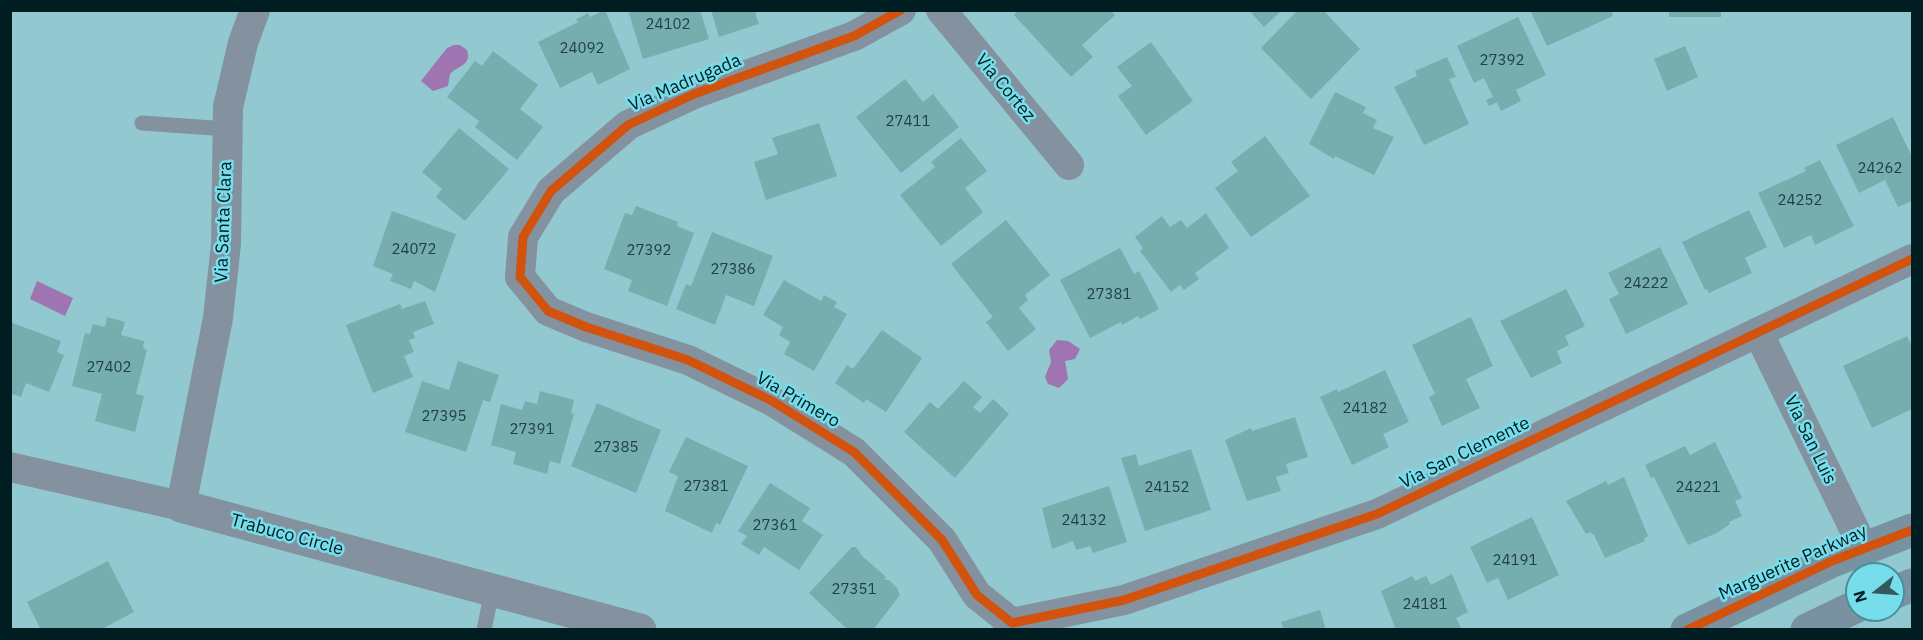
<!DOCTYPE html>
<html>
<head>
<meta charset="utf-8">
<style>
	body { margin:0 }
	#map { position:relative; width:1923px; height:640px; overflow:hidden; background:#92c9d1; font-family:"IBM Plex Sans",sans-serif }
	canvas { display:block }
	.frame { position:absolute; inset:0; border:12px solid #001d21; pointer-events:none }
	.north { position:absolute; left:1845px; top:562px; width:60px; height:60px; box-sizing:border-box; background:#78ddeb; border:2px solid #48909a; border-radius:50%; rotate:253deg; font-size:16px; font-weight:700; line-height:24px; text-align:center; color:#001d21 }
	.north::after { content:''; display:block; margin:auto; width:21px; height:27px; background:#33595f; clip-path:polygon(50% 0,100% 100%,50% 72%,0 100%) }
</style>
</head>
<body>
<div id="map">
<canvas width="1923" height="640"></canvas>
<div class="frame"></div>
<div class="north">N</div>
</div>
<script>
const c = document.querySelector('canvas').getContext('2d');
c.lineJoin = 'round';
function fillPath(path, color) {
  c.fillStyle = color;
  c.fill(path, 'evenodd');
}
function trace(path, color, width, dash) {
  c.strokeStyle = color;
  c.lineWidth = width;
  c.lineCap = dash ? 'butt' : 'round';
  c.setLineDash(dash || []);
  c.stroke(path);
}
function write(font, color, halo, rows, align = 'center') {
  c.font = font + ' "IBM Plex Sans",sans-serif';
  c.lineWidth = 5;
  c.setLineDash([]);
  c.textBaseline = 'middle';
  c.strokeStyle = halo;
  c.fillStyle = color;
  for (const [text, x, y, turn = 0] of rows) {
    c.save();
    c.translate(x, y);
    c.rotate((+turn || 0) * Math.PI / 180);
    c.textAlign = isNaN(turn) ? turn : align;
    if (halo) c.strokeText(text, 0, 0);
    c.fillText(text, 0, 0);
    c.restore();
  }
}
fillPath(new Path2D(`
	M454 45H460L467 50C472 66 458 65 450 74L448 86 433 91 421 81 447 48Z
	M37 281 73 298 65 316 30 299Z
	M1057 340 1068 341 1080 349 1075 359 1065 361 1068 379 1059 388 1048 384 1045 377 1051 362 1049 350Z`), '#9e74b1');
fillPath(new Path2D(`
	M605 10 630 69 598 85 592 72 560 88 538 42 578 22 576 19 588 13 590 17Z
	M628 10H700L709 39 643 59Z
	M711 10H763V11L755 13 759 24 719 37Z
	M1018 10H1111L1115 15 1082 45 1093 57 1071 77 1014 15Z
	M1249 10H1282L1264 27Z
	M1298 10H1323L1360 49 1311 99 1261 48Z
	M1530 10H1611L1613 16 1547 46Z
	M1669 10H1721V17H1669Z
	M1518 17 1546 75 1516 90 1521 101 1501 111 1497 102 1489 106 1486 100 1493 97 1484 78 1474 83 1457 46Z
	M1151 42 1193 101 1146 135 1118 96 1132 86 1117 67Z
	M1685 46 1698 77 1667 91 1654 59Z
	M493 51 538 85 520 109 543 127 517 160 475 127 479 121 447 97 475 61 482 66Z
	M1447 57 1456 77 1449 79 1469 124 1424 145 1394 87 1417 76 1415 71Z
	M905 79 923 102 933 94 959 127 901 173 856 117Z
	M1335 92 1366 107 1363 113 1377 120 1373 128 1394 137 1374 175 1335 156 1334 159 1309 144Z
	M1893 117 1912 157V201L1898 207 1885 180 1859 193 1836 145Z
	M819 123 837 176 766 200 754 162 778 154 772 138Z
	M459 128 509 169 465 221 436 197 442 189 422 172Z
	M1265 136 1310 196 1251 237 1215 188 1238 171 1231 162Z
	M961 138 987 171 965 188 983 212 941 246 900 195 935 167 931 162Z
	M1820 160 1854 226 1815 245 1811 235 1784 248 1758 193 1806 171 1804 168Z
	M636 206 678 222 677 226 694 233 667 306 628 291 632 280 604 269 625 213 632 215Z
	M1749 210 1767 247 1745 258 1752 273 1709 293 1707 289 1705 290 1682 242Z
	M392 211 456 234 435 292 414 281 411 289 390 281 393 274 373 266Z
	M1206 213 1229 248 1195 273 1199 279 1184 290 1180 285 1171 292 1140 251 1143 248 1135 237 1162 216 1170 227 1181 220 1187 228Z
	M1006 220 1050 275 1025 295 1028 300 1019 308 1036 329 1008 351 986 322 993 317 951 264Z
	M712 232 773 256 754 306 726 295 715 325 676 309 686 284 691 286Z
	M1660 247 1688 304 1626 334 1609 299 1619 294 1608 273Z
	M1120 248 1134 274 1139 271 1159 309 1140 319 1138 316 1122 325 1121 322 1090 338 1060 280Z
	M784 280 821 301 824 295 837 302 834 307 847 314 814 371 784 354 790 342 779 335 783 327 763 315Z
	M1566 289 1585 326 1565 336 1569 345 1557 351 1562 363 1531 378 1500 321Z
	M425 301 434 324 413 332 415 338 409 340 414 352 404 356 413 377 373 393 346 325 400 304 402 309Z
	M107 317 125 322 121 335 144 341 143 348 147 350 136 394 144 396 135 432 95 421 102 394 72 386 85 333 90 334 93 324 105 327Z
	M1471 317 1493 366 1466 379 1480 408 1442 426 1429 397 1435 394 1412 345Z
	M10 322 61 341 57 352 64 355 49 392 26 383 21 397 10 393Z
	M882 330 922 358 886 412 866 399 864 403 835 383 847 365 853 369Z
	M1907 336 1912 346V409L1872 428 1843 366Z
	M458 361 499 375 490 402 483 400 466 452 405 432 422 381 449 390Z
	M1385 370 1409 422 1383 434 1389 447 1352 465 1320 397 1337 389 1338 392Z
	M964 381 982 397 973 407 980 413 993 399 1009 414 955 478 904 432 930 402 938 409Z
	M540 391 574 400 571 413 574 414 560 464 550 461 547 474 513 464 516 452 491 445 501 404 522 410 525 401 537 404Z
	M597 403 661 430 636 493 571 466Z
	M1295 417 1308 457 1286 464 1289 473 1276 477 1281 491 1247 501 1225 440 1251 428 1252 431Z
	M686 437 748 466 720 525 716 523 712 533 665 511 678 476 669 472Z
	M1715 442 1742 498 1735 501 1742 516 1729 522 1730 524 1717 533 1688 545 1654 477 1651 478 1645 465 1685 446 1690 455Z
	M1191 449 1211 510 1145 531 1121 458 1136 454 1139 466Z
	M1624 477 1648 536 1644 539 1645 541 1605 558 1594 535 1590 532 1586 534 1566 501 1606 481 1608 485Z
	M770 483 810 508 802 521 823 535 799 570 764 547 759 555 741 544 747 536 738 531Z
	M1109 486 1127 542 1093 553 1090 546 1076 550 1073 541 1052 549 1042 508Z
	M1532 517 1559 575 1508 600 1498 578 1487 583 1470 547Z
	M852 547H856L862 556 886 577 884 580H889L897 588 900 595 873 630H848L809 593Z
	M108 561 134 612 100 630H41L27 602Z
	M1452 574 1468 612 1456 618 1462 630H1396L1381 591 1412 576 1415 581 1426 576 1431 585Z
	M1320 610 1326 630H1284L1281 622Z`), '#76adae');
trace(new Path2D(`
	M142 123 227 129
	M484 630 492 591`), '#84919f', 15);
trace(new Path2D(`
	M901 10 854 36 694 94 628 125 551 191 523 237 520 277 548 311 586 327 688 360 772 401 854 452 942 540 977 595 1012 623 1124 600 1377 514 1912 259
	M941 10 1069 165
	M1758 332 1864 549
	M10 467 181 506 218 318 226 244 228 107 243 43 255 10`), '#84919f', 30);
trace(new Path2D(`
	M181 506 640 630`), '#84919f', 33);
trace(new Path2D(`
	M1893 593 1912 585
	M1687 630 1832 561 1912 530
	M1807 630 1857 606`), '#7892a2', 33);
trace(new Path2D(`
	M901 10 854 36 694 94 628 125 551 191 523 237 520 277 548 311 586 327 688 360 772 401 854 452 942 540 977 595 1012 623 1124 600 1377 514 1912 259
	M1687 630 1832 561 1912 530`), '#d1530e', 9);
write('15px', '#1e4144', null, [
	["24102",668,25],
	["24092",582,49],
	["27392",1502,61],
	["27411",908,122],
	["24262",1880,169],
	["24252",1800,201],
	["24072",414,250],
	["27392",649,251],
	["27386",733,270],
	["24222",1646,284],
	["27381",1109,295],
	["27402",109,368],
	["24182",1365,409],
	["27395",444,417],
	["27391",532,430],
	["27385",616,448],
	["27381",706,487],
	["24152",1167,488],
	["24221",1698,488],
	["24132",1084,521],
	["27361",775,526],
	["24191",1515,561],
	["27351",854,590],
	["24181",1425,605]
]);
write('18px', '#001d21', '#78ddeb', [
	["Via Madrugada",685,83,-23],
	["Via Cortez",1005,88,50],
	["Via Santa Clara",224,222,-88],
	["Via Primero",798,400,30],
	["Via San Luis",1810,440,64],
	["Via San Clemente",1465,453,-26],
	["Trabuco Circle",287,535,15],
	["Marguerite Parkway",1793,563,-24]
]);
</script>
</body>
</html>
